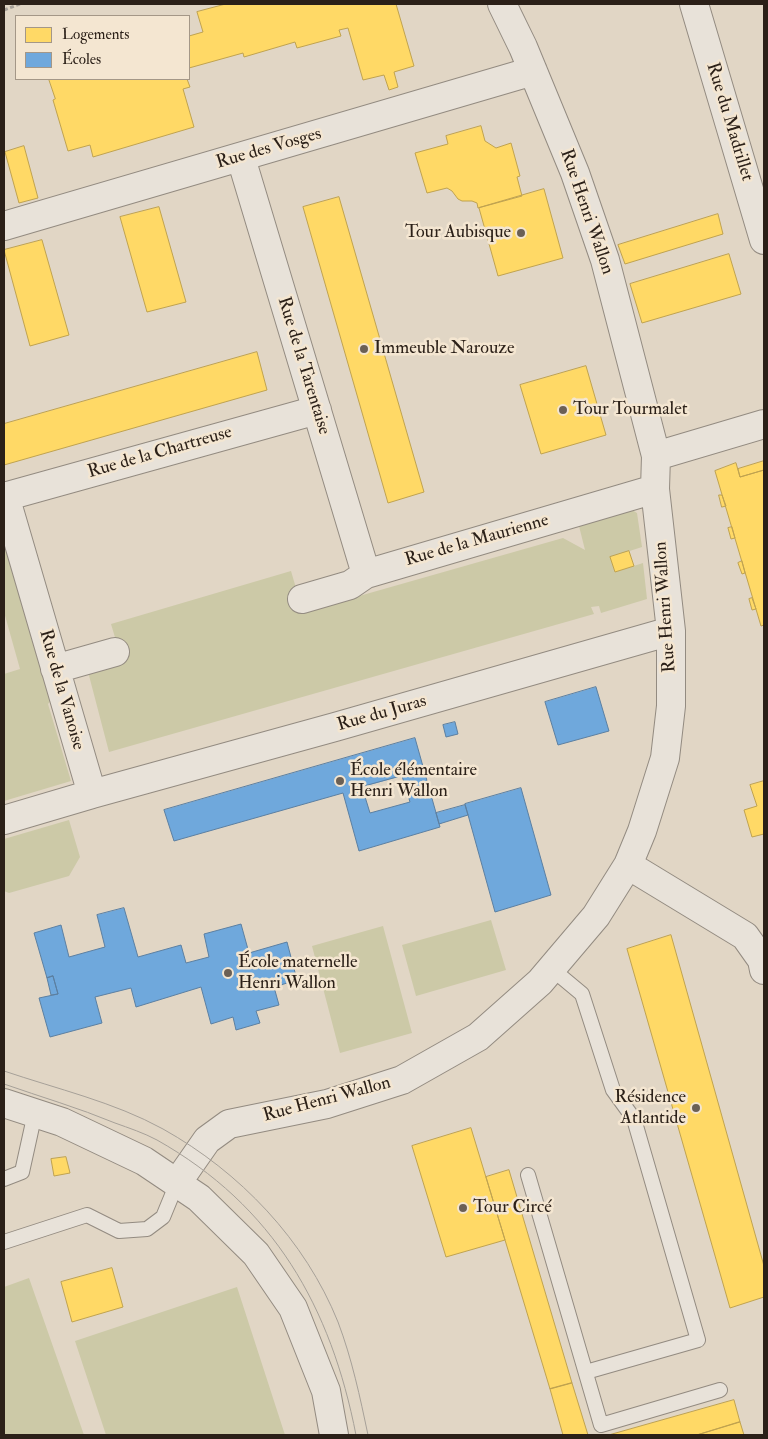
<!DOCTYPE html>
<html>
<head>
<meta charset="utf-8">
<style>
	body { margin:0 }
	#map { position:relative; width:768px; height:1439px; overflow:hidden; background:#e1d6c5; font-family:"IM FELL Double Pica",serif }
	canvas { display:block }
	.frame { position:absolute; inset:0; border:5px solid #2b2018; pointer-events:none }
	.legend { position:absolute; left:15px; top:15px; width:175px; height:65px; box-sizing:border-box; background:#f4e6d1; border:1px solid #a49787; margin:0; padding:6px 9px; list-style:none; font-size:15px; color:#2b2018 }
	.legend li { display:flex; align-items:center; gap:10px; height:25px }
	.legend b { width:25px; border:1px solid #a49787 }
</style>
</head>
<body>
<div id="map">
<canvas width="768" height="1439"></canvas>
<div class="frame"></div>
<ul class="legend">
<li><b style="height:14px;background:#ffd966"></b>Logements</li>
<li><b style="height:14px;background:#6fa8dc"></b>Écoles</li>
</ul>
</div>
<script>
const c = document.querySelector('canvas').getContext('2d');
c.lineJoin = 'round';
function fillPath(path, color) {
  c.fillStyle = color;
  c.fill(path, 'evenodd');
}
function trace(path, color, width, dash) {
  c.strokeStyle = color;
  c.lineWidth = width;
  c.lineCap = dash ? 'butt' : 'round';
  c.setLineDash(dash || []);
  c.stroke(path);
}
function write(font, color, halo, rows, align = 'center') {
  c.font = font + ' "IM FELL Double Pica",serif';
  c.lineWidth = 5;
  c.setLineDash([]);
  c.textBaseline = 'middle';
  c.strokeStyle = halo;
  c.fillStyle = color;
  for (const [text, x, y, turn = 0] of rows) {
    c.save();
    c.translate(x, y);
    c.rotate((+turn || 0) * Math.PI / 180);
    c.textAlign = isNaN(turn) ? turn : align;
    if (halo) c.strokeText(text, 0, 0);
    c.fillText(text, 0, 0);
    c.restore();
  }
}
fillPath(new Path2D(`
	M632 510 637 513 642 547 611 557 615 572 643 563 647 599 601 613 599 606 591 607 594 614 109 752 86 664 120 654 111 624 291 571 303 612 563 538 585 550 578 522Z
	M4 534 53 698 48 704 71 781 4 801V674L20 669 4 612Z
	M69 820 80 857 69 876 9 893 4 891V839Z
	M491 920 506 970 416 996 402 945Z
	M383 926 412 1033 340 1053 312 946Z
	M29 1278 84 1435H4V1287Z
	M237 1287 285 1435H106L75 1341Z`), '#ccc9a7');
const homes = new Path2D(`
	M226 4H396L414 66 394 72 398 87 389 90 384 75 363 80 348 28 339 30 341 36 297 48 295 42 244 57 243 53 189 68V36L203 32 197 12Z
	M49 79H187L190 87 183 89 194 127 93 157 90 145 68 151 53 100 55 99Z
	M481 126 485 141 496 148 511 143 520 176 517 177 522 196 478 208 477 203 472 201H462L458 199 452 191 447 188 427 193 415 153 448 144 446 136Z
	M24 146 38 198 19 203 5 152Z
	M544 189 563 258 498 276 479 208Z
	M339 197 424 492 388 503 303 207Z
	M159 207 186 302 147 312 120 217Z
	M718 214 723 234 625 264 618 245Z
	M42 240 69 335 30 346 4 250Z
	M729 254 741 294 642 323 630 284Z
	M257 352 267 390 4 465V424Z
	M586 366 606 435 541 454 520 385Z
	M764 461V470L740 477 738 469Z
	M736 463 740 477 764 470V625L761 626 715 471Z
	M719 495H722L726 506 722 507Z
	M732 527 735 538 731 539 728 528Z
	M629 551 634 566 615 572 610 557Z
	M742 561 745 573 742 574 738 563Z
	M752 598 756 609 752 610 749 599Z
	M764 781V834L752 837 744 810 757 806 750 785Z
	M671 935 764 1266V1297L730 1308 627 949Z
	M471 1128 505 1240 446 1257 412 1146Z
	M66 1157 70 1173 54 1176 51 1159Z
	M509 1170 572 1383 550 1389 486 1177Z
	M112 1268 123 1307 72 1322 61 1282Z
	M572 1383 588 1435H563L550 1389Z
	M734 1400 740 1422 697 1435H609Z
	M740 1422 744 1435H697Z`);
fillPath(homes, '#ffd966');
trace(homes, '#bfa24f', 1);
const schools = new Path2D(`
	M596 687 609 731 558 745 545 702Z
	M455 722 458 734 446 737 443 725Z
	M415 738 440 827 359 851 343 793 174 841 164 810ZM402 776 410 802 370 813 362 787Z
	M521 788 551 895 495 912 465 804Z
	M465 805 468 815 439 824 436 813Z
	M124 908 138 957 181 945 186 963 209 957 204 934 241 924 249 953 287 942 297 980 274 987 279 1005 256 1011 260 1023 236 1030 233 1017 211 1024 201 987 136 1007 131 988 95 997 102 1023 50 1037 39 998 58 994 53 976 47 978 34 933 61 925 69 957 105 947 97 915Z
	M53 976 58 994 51 995 47 978Z`);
fillPath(schools, '#6fa8dc');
trace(schools, '#5b7fa1', 1);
const service = new Path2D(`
	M552 969 582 994 613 1090 634 1119 698 1340 586 1372
	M528 1175 601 1425 720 1390
	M4 1179 22 1172 35 1113
	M4 1242 87 1215 119 1231 147 1229 163 1217 177 1183`);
const minor = new Path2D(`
	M241 158 366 574
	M4 226 533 71
	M656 456 764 424
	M4 497 317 410
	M302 599 350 585 366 574 655 489
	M55 669 115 652
	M92 794 335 727 671 631
	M4 820 92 794 5 496
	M628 865 745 936 762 960 764 970
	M4 1103 62 1122 144 1161 199 1198 256 1254 293 1308 326 1391 334 1435
	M177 1183 207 1140 229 1124 327 1104 402 1080 478 1037 540 982 596 916 628 865 642 831 665 758 671 706V631L655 489 656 456 605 260 575 173 523 47 502 4`);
const tertiary = new Path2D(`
	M694 4 764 240`);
trace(service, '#938b81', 16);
trace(minor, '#938b81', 30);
trace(tertiary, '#938b81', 30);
trace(new Path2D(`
	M4 10 20 4`), '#a6a098', 3, [4, 2.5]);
trace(service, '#e8e2d9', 14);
trace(minor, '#e8e2d9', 28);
trace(tertiary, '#e8e2d9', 28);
trace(new Path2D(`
	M4 1071C57 1089 114 1102 163 1129 240 1172 305 1240 338 1322 352 1359 360 1397 368 1435
	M4 1084C41 1097 79 1108 115 1123 129 1128 144 1133 157 1140 274 1206 331 1307 356 1435`), '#a6a098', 1);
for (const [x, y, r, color] of [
	[521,233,5,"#6b6055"],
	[364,349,5,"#6b6055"],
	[563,410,5,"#6b6055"],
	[340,781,5,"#6b6055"],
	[228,973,5,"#6b6055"],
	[696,1108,5,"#6b6055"],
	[463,1208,5,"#6b6055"]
]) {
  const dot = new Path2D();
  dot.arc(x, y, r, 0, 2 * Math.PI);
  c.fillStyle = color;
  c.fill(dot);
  trace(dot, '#f4e6d1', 2);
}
write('18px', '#2b2018', '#f4e6d1', [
	["Rue du Madrillet",729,122,73],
	["Rue des Vosges",269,149,-16],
	["Rue Henri Wallon",586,212,71],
	["Rue de la Tarentaise",303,366,73],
	["Rue de la Chartreuse",160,453,-16],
	["Rue de la Maurienne",477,541,-16],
	["Rue Henri Wallon",666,607,-94],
	["Rue de la Vanoise",61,690,74],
	["Rue du Juras",382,714,-16],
	["Rue Henri Wallon",327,1100,-15]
]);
write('18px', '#2b2018', '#f4e6d1', [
	["Tour Aubisque",511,233,"right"],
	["Immeuble Narouze",374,349],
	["Tour Tourmalet",573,410],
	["École élémentaire",350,771],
	["Henri Wallon",350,792],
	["École maternelle",238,963],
	["Henri Wallon",238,984],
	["Résidence",686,1098,"right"],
	["Atlantide",686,1119,"right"],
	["Tour Circé",473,1208]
], 'left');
</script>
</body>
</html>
